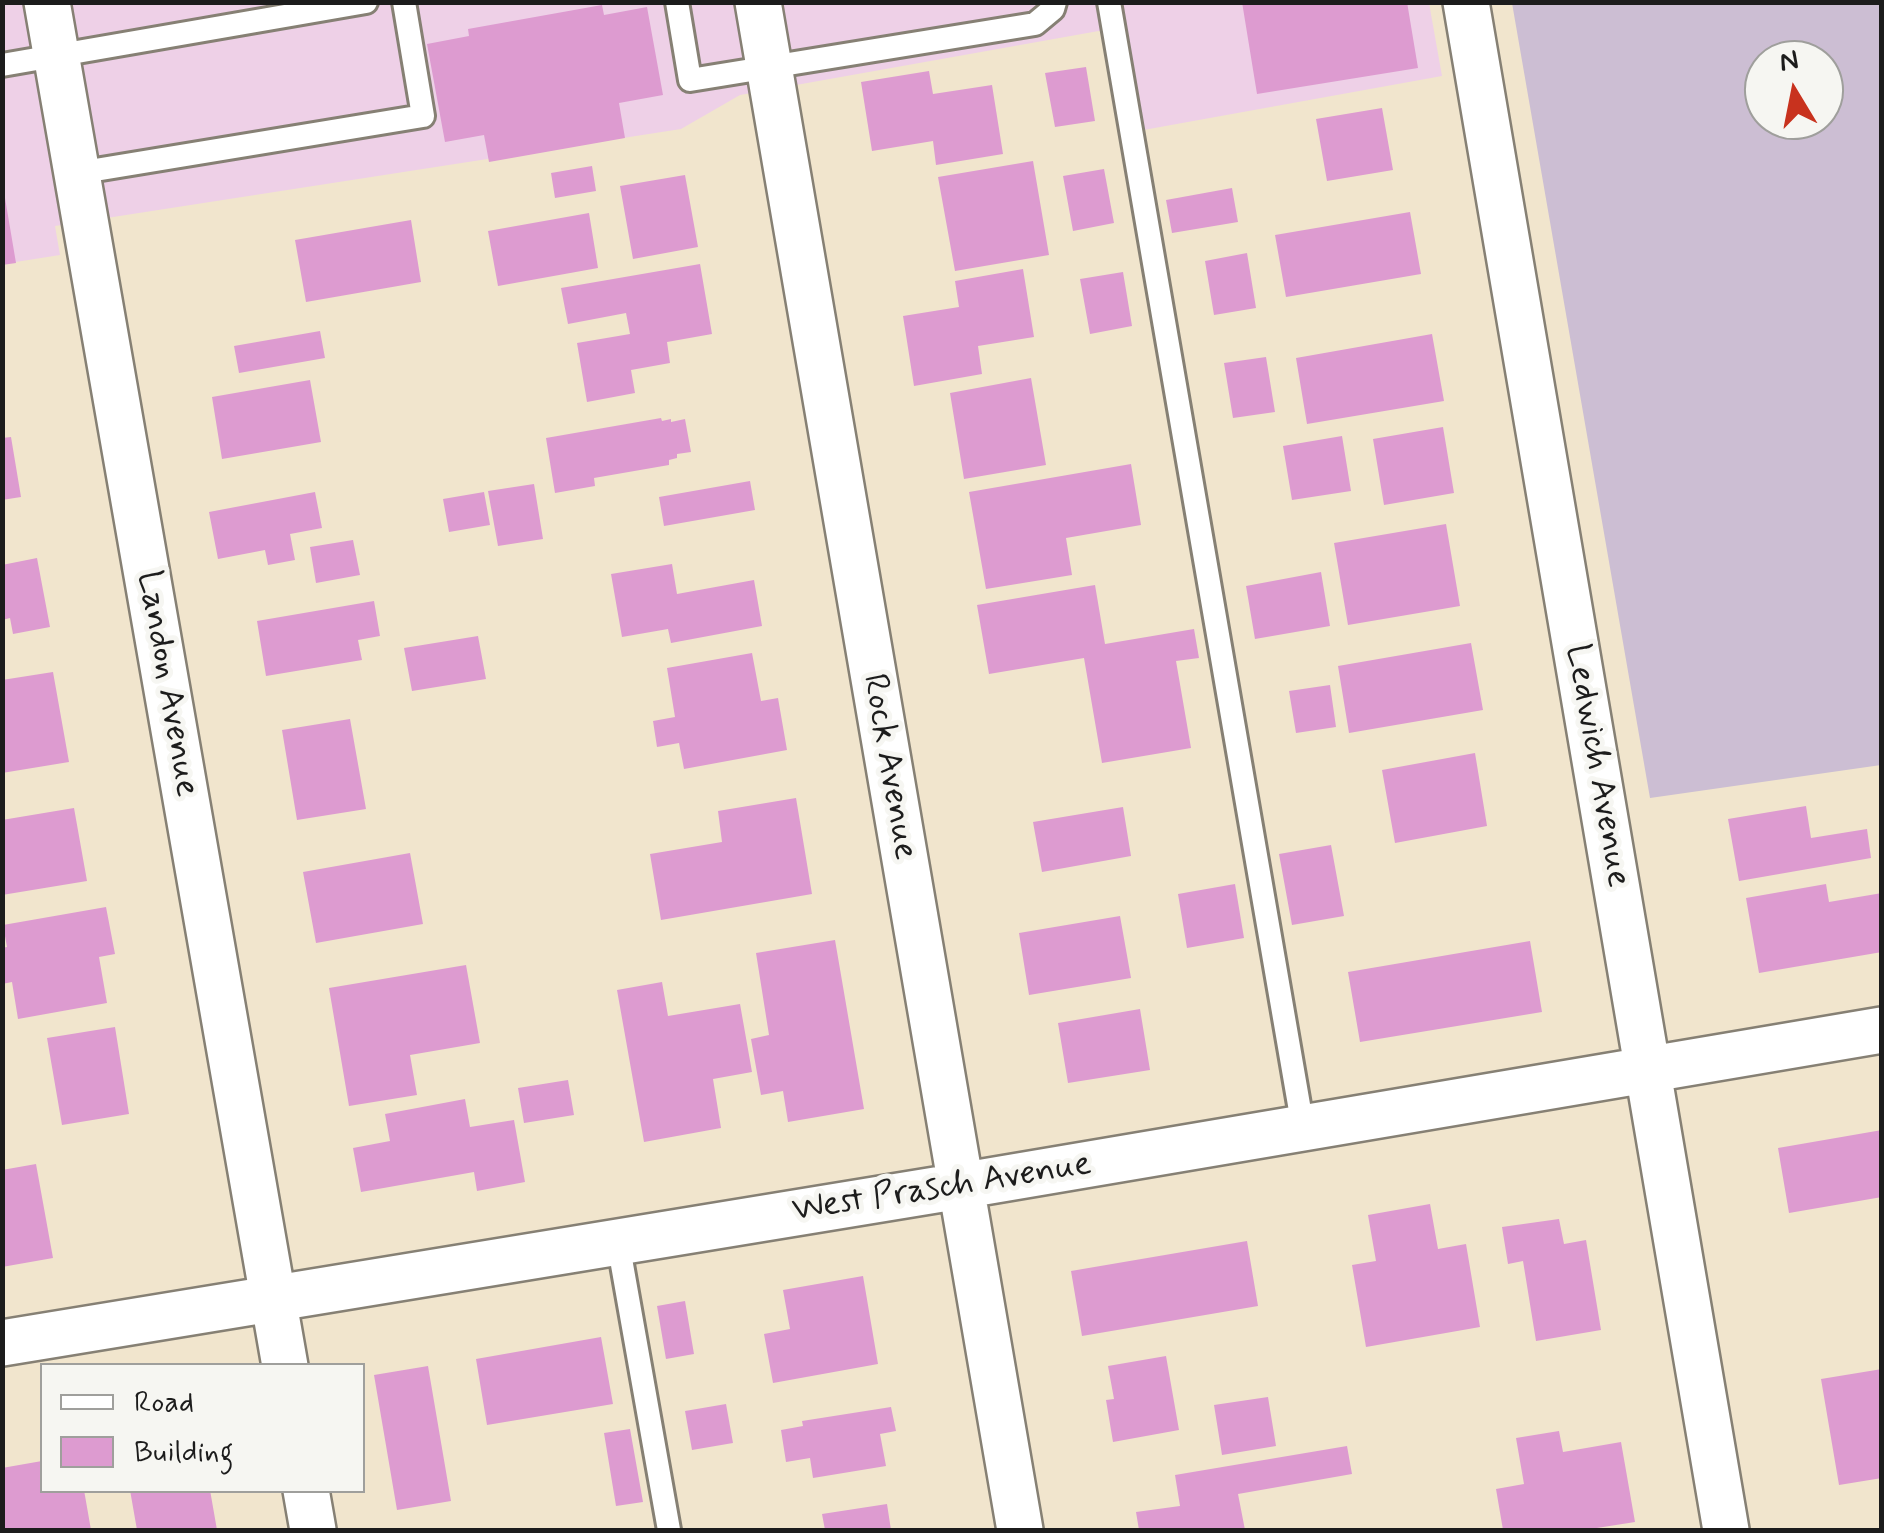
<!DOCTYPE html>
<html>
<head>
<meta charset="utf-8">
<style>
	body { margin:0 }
	#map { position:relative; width:1884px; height:1533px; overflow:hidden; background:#f1e5cd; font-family:Mynerve,sans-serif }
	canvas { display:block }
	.frame { position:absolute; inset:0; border:5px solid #1c1c1c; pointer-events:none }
	.legend { position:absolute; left:40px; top:1363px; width:325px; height:130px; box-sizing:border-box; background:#f6f6f2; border:2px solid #9f9f9c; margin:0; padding:12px 18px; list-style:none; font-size:30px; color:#1c1c1c }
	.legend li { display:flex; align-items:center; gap:20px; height:50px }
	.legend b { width:50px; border:2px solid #9f9f9c }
	.north { position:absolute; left:1744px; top:40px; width:100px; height:100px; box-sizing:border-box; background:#f6f6f2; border:2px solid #9f9f9c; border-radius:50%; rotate:350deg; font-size:28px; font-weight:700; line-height:40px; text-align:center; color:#1c1c1c }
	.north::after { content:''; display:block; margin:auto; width:35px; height:45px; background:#c8321e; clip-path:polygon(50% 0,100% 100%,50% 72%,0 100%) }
</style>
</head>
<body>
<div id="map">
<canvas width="1884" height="1533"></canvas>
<div class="frame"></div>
<ul class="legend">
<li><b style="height:12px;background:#fff"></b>Road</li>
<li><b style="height:28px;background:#dd9bd0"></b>Building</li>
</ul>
<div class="north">N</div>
</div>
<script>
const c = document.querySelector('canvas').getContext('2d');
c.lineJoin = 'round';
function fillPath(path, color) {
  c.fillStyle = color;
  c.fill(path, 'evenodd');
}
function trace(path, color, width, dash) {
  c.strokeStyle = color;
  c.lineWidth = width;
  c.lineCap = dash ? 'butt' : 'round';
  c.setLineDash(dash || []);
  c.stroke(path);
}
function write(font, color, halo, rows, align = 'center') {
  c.font = font + ' Mynerve,sans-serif';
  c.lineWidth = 10;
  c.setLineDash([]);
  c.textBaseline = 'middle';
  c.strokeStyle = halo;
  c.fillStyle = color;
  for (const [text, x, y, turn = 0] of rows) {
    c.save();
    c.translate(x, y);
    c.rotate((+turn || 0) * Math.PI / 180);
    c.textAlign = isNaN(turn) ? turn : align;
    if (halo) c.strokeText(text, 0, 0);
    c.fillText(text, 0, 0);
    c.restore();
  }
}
fillPath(new Path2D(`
	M3 3H1429L1442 76 1138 131 1121 27 740 95 681 129 55 226 60 255 3 264Z`), '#eed0e7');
fillPath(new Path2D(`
	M1512 3H1881V765L1650 798ZM1764 60H1824V120H1764Z`), '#ccbed3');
fillPath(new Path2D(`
	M1242 2H1407L1418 68 1257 94Z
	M602 5 604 15 647 7 663 95 619 103 625 138 489 162 484 135 445 142 427 44 469 36 468 29Z
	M1086 67 1095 121 1055 127 1045 73Z
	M929 71 933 94 992 85 1003 154 936 165 933 141 872 151 861 82Z
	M1382 108 1393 170 1327 181 1316 119Z
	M1033 161 1049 255 955 271 938 177Z
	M592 166 596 191 555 198 551 173Z
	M1104 169 1114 223 1073 231 1063 176Z
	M685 175 698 247 633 259 620 186Z
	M1232 188 1238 222 1172 233 1166 200Z
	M2 198H5L16 263 2 265Z
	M1410 212 1421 274 1286 297 1275 235Z
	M589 213 598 268 498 286 488 231Z
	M411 220 421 282 306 302 295 240Z
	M1247 253 1256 308 1214 315 1205 261Z
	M700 264 712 334 667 342 670 363 631 370 635 393 587 402 577 343 630 334 626 313 568 324 561 288Z
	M1023 269 1034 337 978 346 982 374 914 386 903 316 959 307 955 281Z
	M1123 272 1132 326 1090 334 1080 279Z
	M320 331 325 358 239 373 234 346Z
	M1432 334 1444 401 1307 424 1296 358Z
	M1266 357 1275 412 1233 418 1224 363Z
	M1031 378 1046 465 964 479 950 393Z
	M310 380 321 442 222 459 212 397Z
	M661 418 662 421 671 419V422L685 419 691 452 677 454V458L669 460V465L594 478 595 486 555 493 546 438Z
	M1443 427 1454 493 1384 505 1373 439Z
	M1342 436 1351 491 1292 500 1283 446Z
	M11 437 21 497 2 500V438Z
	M1131 464 1141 525 1066 538 1072 575 986 589 969 492Z
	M750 481 755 510 664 526 659 497Z
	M534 484 543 539 498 546 488 491Z
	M315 492 322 528 290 534 295 560 268 565 265 550 218 559 209 512Z
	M484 492 490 525 449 532 443 499Z
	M1446 524 1460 606 1348 625 1334 543Z
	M353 540 360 575 316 583 310 547Z
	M37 558 50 627 13 634 10 618 2 620V565Z
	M672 564 677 594 754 580 762 626 671 643 668 629 622 637 611 574Z
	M1321 572 1330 626 1255 639 1246 586Z
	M1095 585 1105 644 1194 629 1199 658 1176 661 1191 748 1102 763 1084 658 989 674 977 605Z
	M374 601 380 636 358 640 362 660 266 676 257 621Z
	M478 636 486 679 412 691 404 648Z
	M1471 643 1483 710 1349 733 1338 666Z
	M752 653 761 701 778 698 787 750 684 769 679 743 657 747 653 721 675 717 667 668Z
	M53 672 69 762 2 773V680Z
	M1330 685 1336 727 1296 733 1289 691Z
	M350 719 366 809 297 820 282 730Z
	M1475 753 1487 826 1395 843 1382 770Z
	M796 798 812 894 661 920 650 854 722 842 718 811Z
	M1806 806 1811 838 1867 829 1871 858 1739 881 1728 819Z
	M1123 807 1131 856 1042 872 1033 822Z
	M74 808 87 881 2 895V820Z
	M1331 845 1344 916 1292 925 1279 854Z
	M410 853 423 924 316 943 303 872Z
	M1235 884 1244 938 1187 948 1178 894Z
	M1826 884 1829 902 1882 893V952L1759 973 1746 898Z
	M106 907 115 954 99 957 107 1003 18 1019 12 982 2 984V948L7 947 3 925Z
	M1120 916 1131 978 1029 995 1019 933Z
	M835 940 864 1109 788 1122 783 1091 761 1095 751 1039 769 1035 756 953Z
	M1530 941 1542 1012 1360 1042 1348 972Z
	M466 965 480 1043 410 1055 417 1095 349 1106 329 988Z
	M662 982 668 1016 740 1004 752 1072 713 1079 721 1128 644 1142 617 990Z
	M1140 1009 1150 1070 1068 1083 1058 1023Z
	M115 1027 129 1114 62 1125 47 1038Z
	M568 1080 574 1115 524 1123 518 1088Z
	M465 1099 470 1127 514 1120 525 1182 477 1191 474 1172 361 1192 353 1148 390 1141 385 1114Z
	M1882 1130V1197L1789 1213 1778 1148Z
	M36 1164 53 1258 2 1267V1170Z
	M1430 1204 1438 1249 1466 1244 1480 1327 1366 1347 1352 1265 1376 1261 1368 1215Z
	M1559 1219 1564 1244 1586 1240 1601 1330 1536 1341 1523 1261 1508 1264 1502 1227Z
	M1247 1241 1258 1306 1082 1336 1071 1271Z
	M863 1276 878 1364 773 1383 764 1334 790 1329 783 1290Z
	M685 1301 694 1354 666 1359 657 1306Z
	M601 1337 613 1404 487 1425 476 1359Z
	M1166 1356 1179 1430 1113 1442 1106 1400 1114 1399 1108 1366Z
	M428 1366 451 1501 397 1510 374 1375Z
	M1882 1369V1478L1839 1485 1821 1379Z
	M1268 1397 1276 1446 1222 1455 1214 1405Z
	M726 1404 733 1443 692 1450 685 1411Z
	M891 1407 896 1431 880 1434 886 1466 813 1478 810 1458 786 1462 781 1430 803 1426 802 1421Z
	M630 1429 643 1502 616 1506 604 1433Z
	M1559 1431 1563 1452 1621 1442 1635 1522 1584 1530H1503L1496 1489 1524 1484 1516 1438Z
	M1347 1446 1352 1474 1238 1494 1245 1530H1139L1136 1512 1180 1506 1175 1475Z
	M42 1461V1490H84L91 1530H4L2 1468Z
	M130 1490H210L217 1530H137Z
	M887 1504 891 1530H825L822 1514Z`), '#dd9bd0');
const service = new Path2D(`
	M677 2 690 80 1035 24 1053 9 1055 2
	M1109 2 1303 1128
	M2 65 366 2
	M77 173 423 116 404 2
	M618 1242 669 1530`);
const minor = new Path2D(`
	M47 2 285 1366
	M758 2 1020 1530
	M1466 2 1726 1530
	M2 1343 960 1186 1882 1030
	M306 1490 313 1530`);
trace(service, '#868074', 28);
trace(minor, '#868074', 50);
trace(service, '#fff', 22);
trace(minor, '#fff', 45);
write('35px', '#1c1c1c', '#f6f6f2', [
	["Landon Avenue",166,684,80],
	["Ledwich Avenue",1596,766,80],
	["Rock Avenue",888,767,80],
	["West Prasch Avenue",942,1189,-9]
]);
</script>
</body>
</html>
